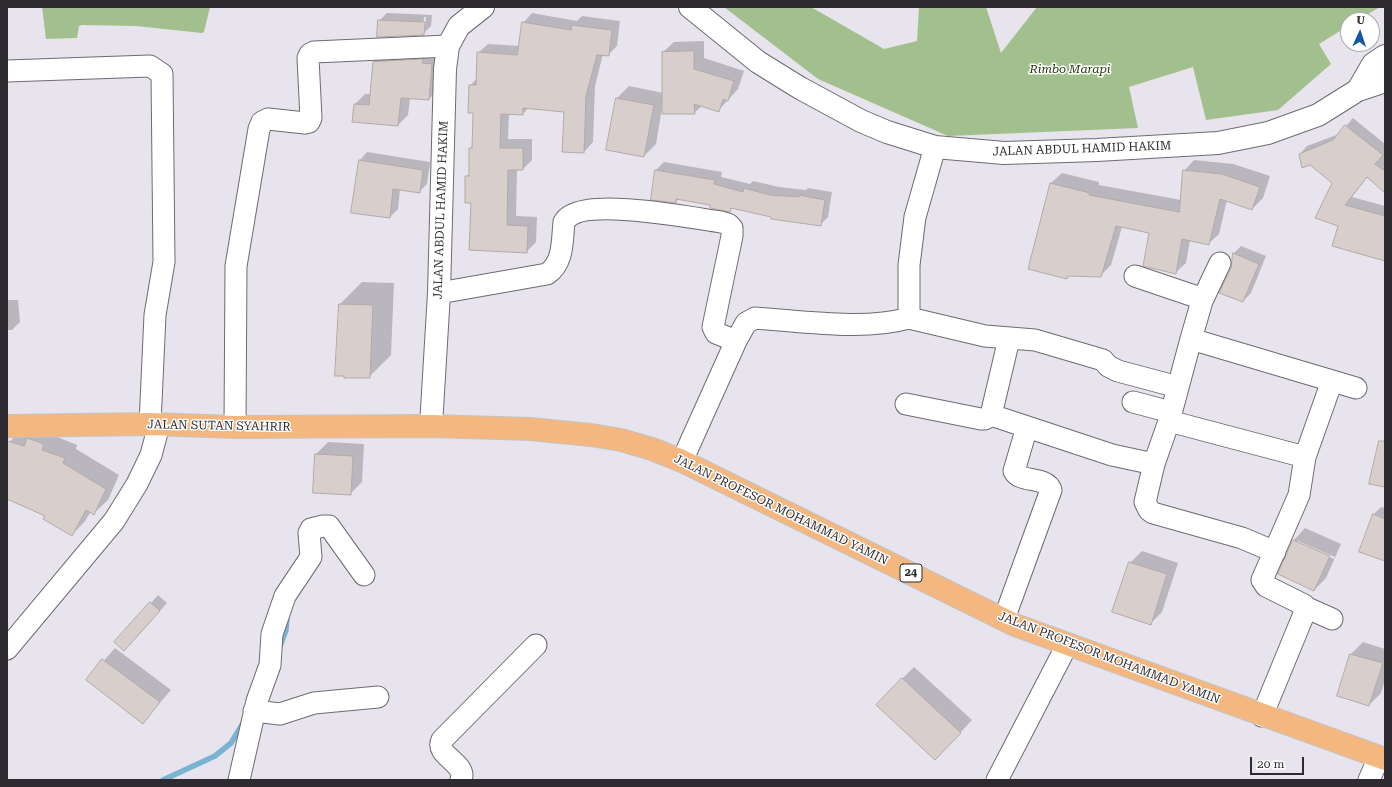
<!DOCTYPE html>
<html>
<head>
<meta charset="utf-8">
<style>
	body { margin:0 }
	#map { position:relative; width:1392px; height:787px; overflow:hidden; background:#e8e4ed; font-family:"Roboto Serif",serif }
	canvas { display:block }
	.frame { position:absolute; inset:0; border:8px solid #2d2b2f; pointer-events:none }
	.north { position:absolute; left:1340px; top:12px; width:40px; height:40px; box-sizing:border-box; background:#fff; border:1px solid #abaaac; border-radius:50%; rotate:3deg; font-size:11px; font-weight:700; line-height:16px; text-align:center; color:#2d2b2f }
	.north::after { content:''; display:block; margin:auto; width:14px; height:18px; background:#1456a6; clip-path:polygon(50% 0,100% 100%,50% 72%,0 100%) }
	.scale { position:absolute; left:1250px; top:757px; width:54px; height:18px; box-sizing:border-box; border:2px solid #2d2b2f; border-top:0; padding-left:5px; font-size:12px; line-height:14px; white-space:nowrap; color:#2d2b2f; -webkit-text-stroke:3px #fff; paint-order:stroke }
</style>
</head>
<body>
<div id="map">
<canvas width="1392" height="787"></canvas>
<div class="frame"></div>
<div class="north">U</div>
<div class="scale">20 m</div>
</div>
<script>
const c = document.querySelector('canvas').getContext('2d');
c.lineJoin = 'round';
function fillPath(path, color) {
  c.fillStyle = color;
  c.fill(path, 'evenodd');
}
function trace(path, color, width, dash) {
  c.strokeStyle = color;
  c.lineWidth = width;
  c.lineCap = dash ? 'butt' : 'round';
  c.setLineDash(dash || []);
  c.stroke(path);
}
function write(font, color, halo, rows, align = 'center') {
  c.font = font + ' "Roboto Serif",serif';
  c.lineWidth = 3;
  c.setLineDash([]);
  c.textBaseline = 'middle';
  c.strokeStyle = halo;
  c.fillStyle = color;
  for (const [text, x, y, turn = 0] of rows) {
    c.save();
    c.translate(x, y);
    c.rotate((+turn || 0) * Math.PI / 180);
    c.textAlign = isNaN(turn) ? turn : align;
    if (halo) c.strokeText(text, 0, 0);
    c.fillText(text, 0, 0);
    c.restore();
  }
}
fillPath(new Path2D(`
	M42 7H210L204 32 202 33 136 26 82 25 79 26 77 38 46 39Z
	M724 7H811L884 49 917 41 919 7H986L1001 53 1037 7H1380L1358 20H1348V26L1319 44 1331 64 1278 110 1206 120 1193 67 1129 87 1138 128 948 136 818 79Z`), '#a2bf8e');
fillPath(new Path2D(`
	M387 13 432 15 431 26 423 34 379 21ZM424 17H426L425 28H423Z
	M532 13 577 21 582 16 620 21 617 46 608 55 603 54 595 86 593 142 584 152 565 111 529 107 523 114 509 113 508 139H532V160L523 169H517L516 216 537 217 536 242 526 252 472 202 466 177 470 173V148L473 146 474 112 470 86 477 78 478 53 488 44 520 46 523 23Z
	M704 41V58L744 71 738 89 718 111 702 106 694 113 662 108 656 144 644 156 617 98 629 86 663 93V52L674 42Z
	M384 52 442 54 439 89 429 99 410 98 408 115 398 125 355 104 365 94H371L374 62Z
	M1353 118 1385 144V192L1368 176 1352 197 1385 206V260L1340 225 1334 182 1300 154 1307 146 1339 134Z
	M367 152 430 162 427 184 419 192 400 189 398 209 390 217 360 160Z
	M1194 160 1233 164 1270 176 1263 198 1252 209 1227 200 1219 234 1208 244 1190 240 1186 263 1175 273 1150 232 1122 227 1111 265 1100 276 1070 275 1067 278 1029 268 1051 183 1062 173 1099 182V185L1181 200 1184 171Z
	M664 162 722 172 721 177 750 184 753 181 779 187 806 190 808 188 832 192 828 217 820 225 733 207 730 211 711 204 679 198 676 202 652 199 656 170Z
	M1241 246 1266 256 1251 293 1243 301 1232 268 1233 254Z
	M362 282 394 283 391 355 369 377 340 304Z
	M7 300H18L20 322 12 330H7Z
	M22 428 57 431 55 436 77 445 76 449 119 475 108 500 94 513 91 511 85 521 72 535 46 515 7 498V445Z
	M328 442 364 444 362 482 350 494 316 454Z
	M1381 507 1385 508V558L1373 515Z
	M1305 528 1341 544 1326 578 1314 590 1279 574 1294 540ZM1298 541 1335 557 1334 559 1298 543Z
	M1142 551 1178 563 1162 612 1150 624 1130 563Z
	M158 595 167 603 132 642 151 603Z
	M1363 642 1385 649V680L1381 693 1369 705 1338 696 1351 654Z
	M115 648 171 690 143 722 87 680Z
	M914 667 972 720 947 747 902 679Z`), '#0003');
trace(new Path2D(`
	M279 649 286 630 287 617
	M163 780 215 756 231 743 245 720`), '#7ab3d2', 5.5);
const building = new Path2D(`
	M378 20 425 22 424 35 377 37Z
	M522 22 571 30 572 25 612 30 609 56 597 55 586 96 584 153 562 152 564 112 523 108V115L501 114 500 148H523V170H508L507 225 528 226 527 253 469 250 471 203H465V176H469V148H472L473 113H468L469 85H476L477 52 517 55Z
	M694 51V69L734 81 728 101 723 99 719 112 694 104 695 114H662V52Z
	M423 59 422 63 432 64 429 100 401 98 398 126 352 122 354 104 369 105 373 62Z
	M616 98 654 105 644 157 606 150Z
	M1345 125 1383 155 1375 164 1385 171V193L1367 177 1345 205 1385 216V261L1332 246 1338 226 1315 218 1332 183 1310 165 1302 168 1299 154 1333 140Z
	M359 160 423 170 420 193 393 189 390 218 351 213Z
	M655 170 715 180 714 184 743 192 744 188 770 195 799 197V195L825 200 821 226 771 219V217L731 208 730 212 710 208V205L676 199V203L651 200Z
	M1183 170 1222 174 1260 187 1252 210 1220 199 1209 245 1182 239 1176 274 1143 266 1149 233 1116 226 1101 277 1068 276 1067 279 1028 269 1050 183 1090 193 1089 195 1179 212Z
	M1233 253 1259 264 1243 302 1219 293 1231 268Z
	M339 304 373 305 370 378H344V376H335Z
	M27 438 44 444 42 450 65 458 63 463 106 489 94 515 86 510 72 536 43 519 45 516 7 499V441L24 446Z
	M1379 441H1385V487L1369 484Z
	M315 454 353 456 351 495 313 493Z
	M1373 514 1385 519V561L1359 552Z
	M1293 540 1330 556 1314 591 1278 574Z
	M1129 562 1167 574 1151 625 1112 612Z
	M150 602 160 611 124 651 114 642Z
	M1350 654 1383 663 1369 706 1337 696Z
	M102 659 160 702 143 724 86 680Z
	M902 678 961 733 935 760 876 705Z`);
fillPath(building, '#d8cecb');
trace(building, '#b3a9a6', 1);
const minor = new Path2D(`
	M7 71 150 66 162 74 164 262 155 315 150 424
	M1135 276 1203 299
	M439 293 547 274C564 263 562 240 564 222 579 195 692 218 721 222L728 224 732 228V236L713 327 716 333 736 341
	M909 318V265L915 217 935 147
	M1191 339 1202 301 1220 263
	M1133 402 1171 412
	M906 404 981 419H985L991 415 1112 455 1154 464
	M991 415 1009 339
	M1169 421 1305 457
	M235 427 236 266 259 129 262 122 268 119 305 123 309 122 311 118 308 58 310 54 314 52 448 46
	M682 461 736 341 746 323 755 318C802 321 864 331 909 318L985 336 1035 340 1103 360 1108 366 1118 371 1178 387
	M1275 552 1242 538 1153 513 1149 510 1145 502 1154 464 1169 421 1191 339 1356 388
	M1305 607 1332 619
	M1004 619 1051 490C1046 476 1020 483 1014 471L1027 427
	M7 649 114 521 137 484 151 455 159 425
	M254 711 280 714 314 703 378 697
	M1262 716 1306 609 1304 605 1266 586 1262 580 1299 495 1305 457 1332 381
	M239 780 257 701 270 665 272 634 285 596 311 557 309 533 311 529 323 526H329L364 575
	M461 780C468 763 434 756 442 740L536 645
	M997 780 1067 645
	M1369 780 1379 757`);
const secondary = new Path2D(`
	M690 7 758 62 800 88 861 121 887 132 935 147 1004 153 1097 150 1218 143 1268 133 1318 115 1358 90 1385 81
	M1358 90 1373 64 1385 56
	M431 426 439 293 445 69 448 46 459 26 483 7`);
const trunk = new Path2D(`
	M7 426 150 424 235 427 431 426 530 429 591 435 621 440 652 449 682 461 1015 625 1385 759`);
trace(minor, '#6e6a72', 23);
trace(secondary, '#6e6a72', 24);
trace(trunk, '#c4c4c5', 24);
trace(minor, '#fff', 21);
trace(secondary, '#fff', 22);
trace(trunk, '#f4b77f', 22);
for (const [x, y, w] of [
	[911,573,22]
]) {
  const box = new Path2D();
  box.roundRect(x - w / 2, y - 9, w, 18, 3);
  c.fillStyle = '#fff';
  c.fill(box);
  trace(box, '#2d2b2f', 1);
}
write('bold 11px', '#2d2b2f', null, [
	["24",911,573]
]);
write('italic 12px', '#1b3500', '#fff', [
	["Rimbo Marapi",1070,69]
]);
write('12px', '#2d2b2f', '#fff', [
	["JALAN ABDUL HAMID HAKIM",1082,149,-2],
	["JALAN ABDUL HAMID HAKIM",441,210,-88],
	["JALAN SUTAN SYAHRIR",219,426,1],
	["JALAN PROFESOR MOHAMMAD YAMIN",781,510,26],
	["JALAN PROFESOR MOHAMMAD YAMIN",1109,658,21]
]);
</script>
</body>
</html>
